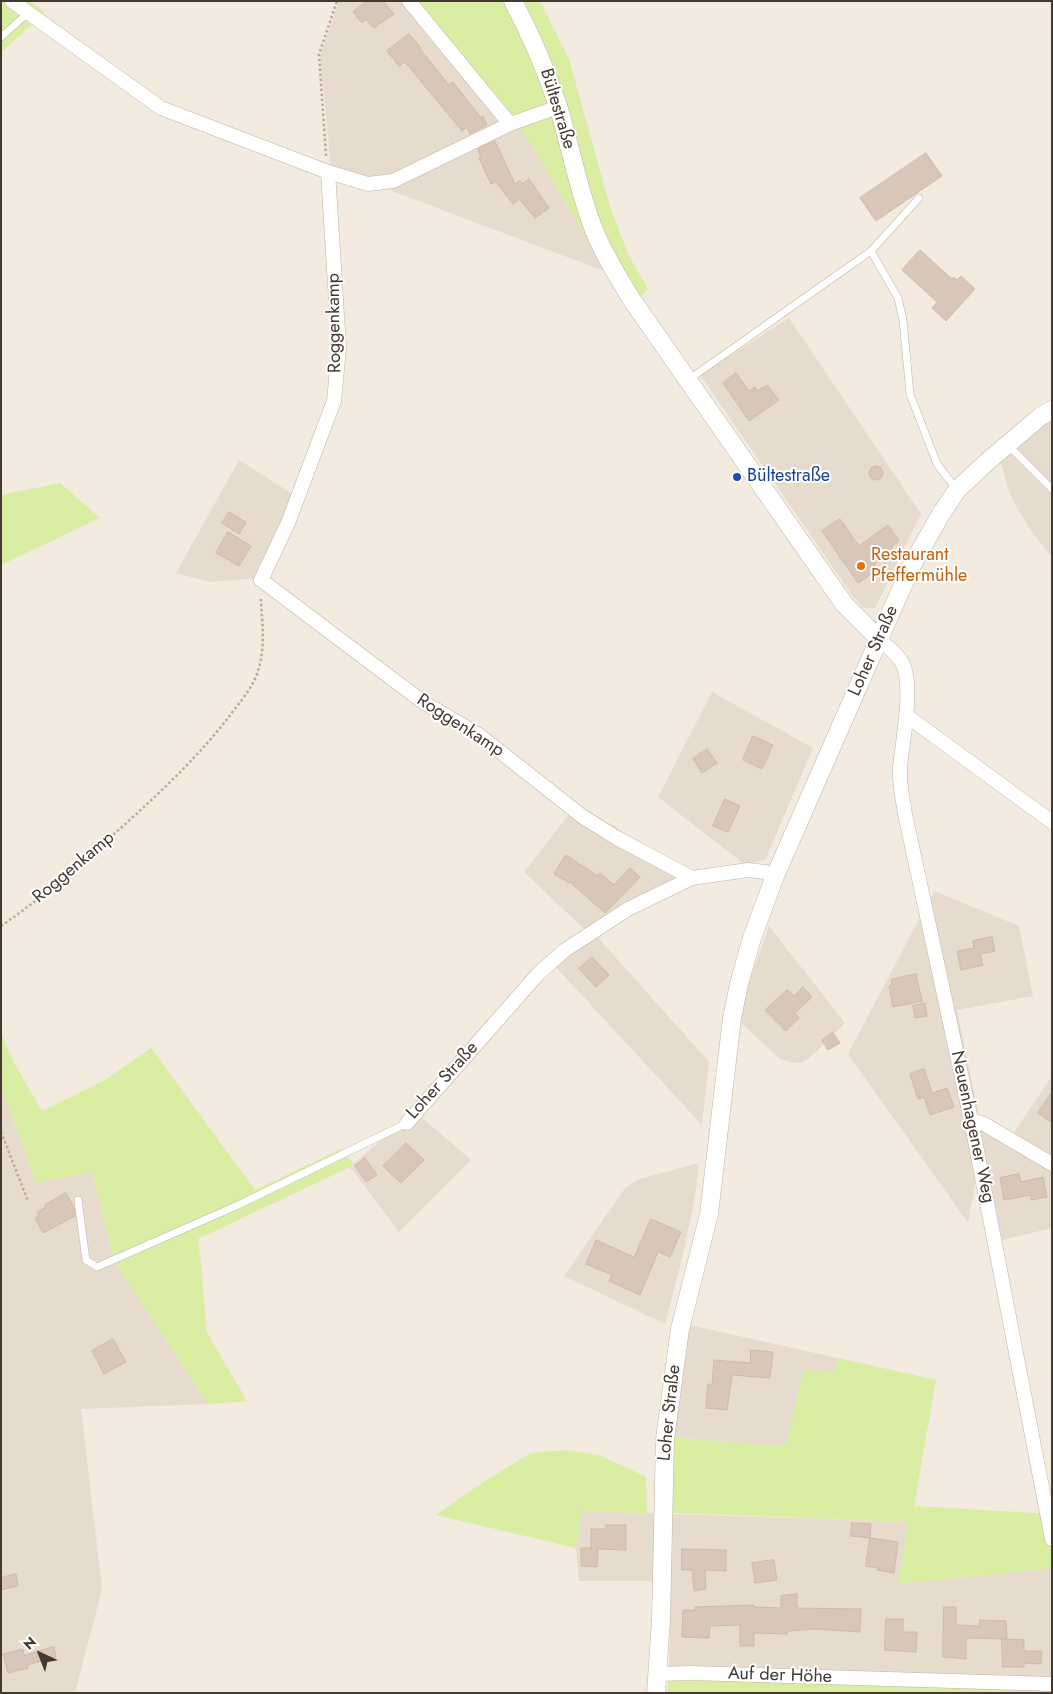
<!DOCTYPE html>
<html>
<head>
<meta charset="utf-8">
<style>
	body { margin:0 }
	#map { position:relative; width:1053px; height:1694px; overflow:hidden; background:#f3eae0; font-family:Jost,sans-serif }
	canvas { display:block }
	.frame { position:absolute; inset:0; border:2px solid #443931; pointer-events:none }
	.north { position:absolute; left:15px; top:1629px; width:50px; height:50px; -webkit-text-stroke:4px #fff; paint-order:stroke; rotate:317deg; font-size:14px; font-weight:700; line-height:20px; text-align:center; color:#443931 }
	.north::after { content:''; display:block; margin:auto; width:18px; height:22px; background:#443931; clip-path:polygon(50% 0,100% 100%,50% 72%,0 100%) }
</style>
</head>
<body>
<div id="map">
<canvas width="1053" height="1694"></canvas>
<div class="frame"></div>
<div class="north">N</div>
</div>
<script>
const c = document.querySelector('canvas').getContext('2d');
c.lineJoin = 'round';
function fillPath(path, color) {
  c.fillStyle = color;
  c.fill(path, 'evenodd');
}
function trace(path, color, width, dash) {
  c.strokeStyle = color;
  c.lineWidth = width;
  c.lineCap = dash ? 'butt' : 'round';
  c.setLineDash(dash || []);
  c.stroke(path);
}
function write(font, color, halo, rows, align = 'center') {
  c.font = font + ' Jost,sans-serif';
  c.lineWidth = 4;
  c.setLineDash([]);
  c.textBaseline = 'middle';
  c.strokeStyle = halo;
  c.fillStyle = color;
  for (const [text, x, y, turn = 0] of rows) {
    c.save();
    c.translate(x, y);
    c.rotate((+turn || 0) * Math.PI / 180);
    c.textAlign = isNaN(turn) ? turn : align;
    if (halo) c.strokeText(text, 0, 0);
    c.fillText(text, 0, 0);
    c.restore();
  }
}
fillPath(new Path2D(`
	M339 1H416L519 124 607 272 331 168 320 55Z
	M789 318 921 514 875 608H864L852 595 700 375Z
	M1052 412V557L1037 539 1018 510 1008 489 996 442 1035 413Z
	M239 460 297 497 257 578 210 582 176 573Z
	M712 692 813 748 765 860 744 864 658 797Z
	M577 804 702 879 594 933 709 1062 702 1125 552 963 584 929 524 872Z
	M934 891 1019 926 1033 996 957 1010 979 1116 1013 1134 1052 1076V1228L1002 1240 982 1146 968 1223 848 1054Z
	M769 926 845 1023 814 1054 803 1062 793 1063 780 1059 740 1022 750 979Z
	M1 1086 36 1183 92 1172 114 1260 208 1404 81 1409 102 1589 75 1693H1Z
	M414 1111 471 1160 399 1232 350 1167Z
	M699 1163 695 1197 682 1259 665 1324 564 1276 625 1188 639 1179Z
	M689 1325 838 1358 836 1372 803 1370 788 1443 776 1446 673 1437Z
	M582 1511 908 1522 899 1584 1052 1568V1693H1003L1006 1689 669 1678 671 1581H579L576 1548Z`), '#e7dbce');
fillPath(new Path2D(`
	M1 1H30L45 12 1 53Z
	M416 1H540L569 59 611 210 629 256 648 289 629 307 607 272 519 124Z
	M60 483 100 518 1 565V495Z
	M1 1033 15 1065 42 1111 105 1080 151 1048 255 1190 341 1149 354 1164 350 1167 198 1239 202 1271 206 1331 247 1401 208 1404 114 1260 92 1172 36 1183 1 1086Z
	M838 1358 936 1380 914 1506 1052 1514V1568L898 1584 908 1522 672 1513 673 1437 776 1446 787 1443 803 1370 835 1372Z
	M568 1450 599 1455 646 1477 647 1513 582 1511 576 1548 436 1515 482 1483 531 1453Z
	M669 1678 1006 1688 1003 1693H667Z`), '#d9eda3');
const building = new Path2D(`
	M367 1H383L394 14 374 28 366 19 362 23 353 12Z
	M409 34 421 48 420 49 449 85 453 82 481 118 483 116 487 125 470 134 467 127 462 131 405 62 399 66 387 51Z
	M495 141 515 184 520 181 522 184 529 179 549 208 535 218 519 199 513 204 496 182 491 184 479 158 481 157 478 149Z
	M926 153 942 176 876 221 860 198Z
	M920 250 952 279 954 277 957 280 961 276 975 289 946 321 932 308 937 302 902 270Z
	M736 373 749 391 755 387 758 391 767 385 779 400 749 421 723 383Z
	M869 473a7 7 0 1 1 14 0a7 7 0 1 1-14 0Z
	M229 512 246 522 239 534 222 523Z
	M840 519 859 546 888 525 899 541 891 547 893 550 874 564 878 569 858 583 822 531Z
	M228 532 251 546 239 566 216 553Z
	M753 736 773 745 762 769 743 760Z
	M707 749 717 763 702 773 693 759Z
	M725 799 740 806 728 832 713 826Z
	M566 855 598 876 600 873 614 885 630 868 640 877 605 913 570 882 569 883 554 874Z
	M992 937 995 951 980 954 983 965 961 970 957 951 974 948 973 941Z
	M592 957 609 975 596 987 579 969Z
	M916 974 922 1001 893 1007 889 986 892 985 891 980Z
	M803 987 812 997 795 1013 799 1018 786 1031 765 1010 787 990 794 996Z
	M925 1003 927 1016 915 1018 913 1006Z
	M833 1033 840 1043 828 1050 822 1040Z
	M924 1069 932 1093 947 1088 954 1107 930 1115 924 1097 918 1099 910 1074Z
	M1052 1092V1123L1038 1113Z
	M406 1143 424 1160 401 1183 383 1166Z
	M365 1158 377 1175 366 1182 355 1166Z
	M1019 1174 1021 1182 1043 1177 1047 1197 1031 1200V1195L1004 1200 1000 1178Z
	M66 1193 74 1208 75 1216 43 1233 35 1218 39 1216 37 1212 46 1207 45 1205Z
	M651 1219 681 1232 670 1257 658 1252 640 1295 609 1281 612 1275 586 1264 596 1240 634 1257Z
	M113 1339 126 1362 104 1374 92 1351Z
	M751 1350 773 1352 770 1378 732 1375 727 1410 706 1408 708 1384 712 1385 714 1360 750 1363Z
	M852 1523 871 1524 870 1538 851 1536Z
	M606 1525H626V1550L598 1549 597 1567 581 1566V1548H591V1529H606Z
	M870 1538 898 1542 894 1573 877 1570 878 1568 866 1566Z
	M682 1549 726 1550V1571L705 1570 706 1589 694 1591 692 1570H682Z
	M774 1560 777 1580 755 1583 752 1563Z
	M16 1574 18 1586 1 1590V1578Z
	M797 1594V1608L861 1609 860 1632 815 1629 787 1631V1634L754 1633V1646H740V1625L710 1626 709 1638 682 1637 683 1610H695V1607L754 1605V1607L781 1608V1596Z
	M944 1607H956V1625L979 1626 980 1620 1006 1621 1007 1639 966 1638V1659L943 1657Z
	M886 1619H903V1632H917L916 1652 885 1650Z
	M1002 1639 1024 1640V1651H1042L1041 1664 1024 1663V1667H1003Z
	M54 1647 56 1657 27 1665 28 1668 8 1673 3 1654 23 1649 24 1655Z`);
fillPath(building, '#d8c6b8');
trace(building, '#d1b9a7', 1);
const service = new Path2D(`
	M1 37 28 13
	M871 251 898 298 903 320 910 394 937 464 957 490
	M688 380 871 251 919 198
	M1007 444 1052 489
	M78 1200 86 1260 97 1267 236 1206 407 1123`);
const minor = new Path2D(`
	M12 1 161 108 328 172 368 184 393 181 510 124 558 107
	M409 1 510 124
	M328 172 339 348 334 401 288 523 261 580 423 702 479 735 583 817 617 838 692 878
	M879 639C887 646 895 652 901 661 915 682 902 743 900 768 899 783 903 800 905 814L971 1120 1052 1539
	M907 716 1052 822
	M971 1120 984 1124 1052 1164
	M407 1123 538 974 565 950 628 909 692 878 748 870 765 872 775 876
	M657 1674 691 1673 1052 1684`);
const tertiary = new Path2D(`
	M513 1C531 35 546 70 558 106 571 147 578 190 594 230 604 255 618 277 632 300L844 604 879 639
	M656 1693 661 1620 665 1439 680 1329 709 1214 732 1018 739 984 752 938 775 876 879 639 912 565 941 514 957 490 988 461 1041 416 1052 410`);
trace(service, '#c1b3a5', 8);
trace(minor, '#c1b3a5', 15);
trace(tertiary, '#c1b3a5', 19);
trace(new Path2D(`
	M326 156 319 54 337 1
	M1 926C38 901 72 872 105 842 148 804 192 764 228 718 238 704 251 691 257 674 266 649 262 624 261 599
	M1 1132 28 1201`), '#c2a892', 2.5, [2.5, 2.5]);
trace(service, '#fff', 7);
trace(minor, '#fff', 14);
trace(tertiary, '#fff', 18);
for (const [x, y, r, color] of [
	[737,477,5,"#1a4fb4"],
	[861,566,5,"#e8710a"]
]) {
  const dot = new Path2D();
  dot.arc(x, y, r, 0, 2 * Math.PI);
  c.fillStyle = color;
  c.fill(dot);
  trace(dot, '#fff', 2);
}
write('18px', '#443931', '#fff', [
	["Bültestraße",557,109,73],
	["Roggenkamp",335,323,-91],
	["Loher Straße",874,651,-66],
	["Roggenkamp",460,726,33],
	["Roggenkamp",74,868,-40],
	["Loher Straße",443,1081,-48],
	["Neuenhagener Weg",972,1127,78],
	["Loher Straße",670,1413,-84],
	["Auf der Höhe",780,1676,2]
]);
write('18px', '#164399', '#fff', [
	["Bültestraße",747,477]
], 'left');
write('18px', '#c56008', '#fff', [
	["Restaurant",871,556],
	["Pfeffermühle",871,577]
], 'left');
</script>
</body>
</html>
